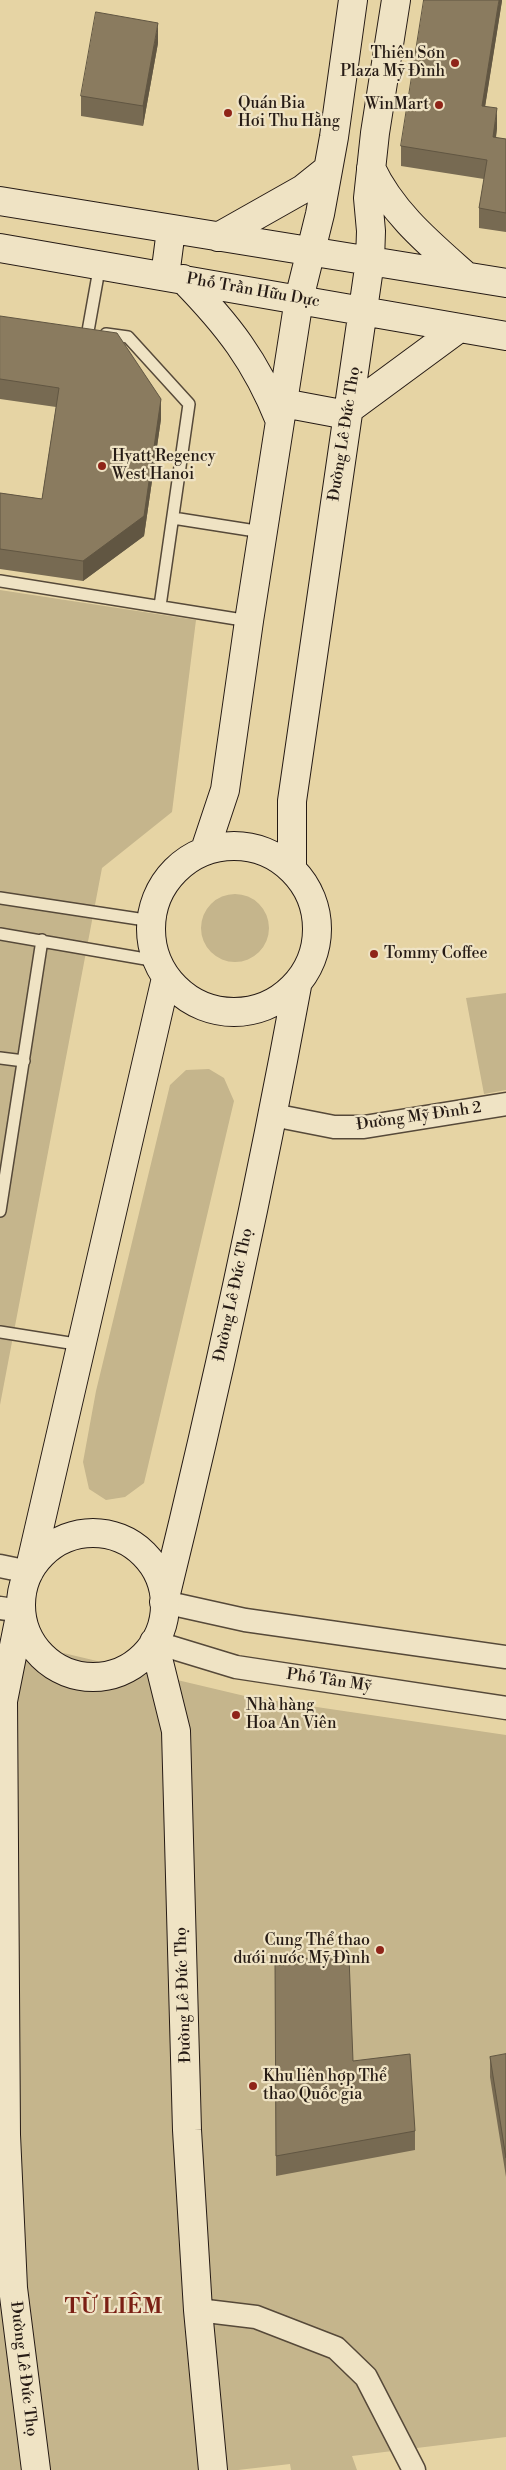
<!DOCTYPE html>
<html>
<head>
<meta charset="utf-8">
<style>
	body { margin:0 }
	canvas { display:block; background:#e6d4a4 }
</style>
</head>
<body>
<canvas width="506" height="2470"></canvas>
<script>
const c = document.querySelector('canvas').getContext('2d');
c.lineJoin = 'round';
function fillPath(path, color) {
  c.fillStyle = color;
  c.fill(path, 'evenodd');
}
function trace(path, color, width, dash) {
  c.strokeStyle = color;
  c.lineWidth = width;
  c.lineCap = dash ? 'butt' : 'round';
  c.setLineDash(dash || []);
  c.stroke(path);
}
function write(font, color, halo, rows, align = 'center') {
  c.font = font + ' "Libre Bodoni",serif';
  c.lineWidth = 4.5;
  c.setLineDash([]);
  c.textBaseline = 'middle';
  c.strokeStyle = halo;
  c.fillStyle = color;
  for (const [text, x, y, turn = 0] of rows) {
    c.save();
    c.translate(x, y);
    c.rotate((+turn || 0) * Math.PI / 180);
    c.textAlign = isNaN(turn) ? turn : align;
    if (halo) c.strokeText(text, 0, 0);
    c.fillText(text, 0, 0);
    c.restore();
  }
}
fillPath(new Path2D(`
	M0 590 196 620 172 812 102 868 0 1405Z
	M201 928a34 34 0 1 1 68 0a34 34 0 1 1-68 0Z
	M506 993V1090L484 1094 466 998Z
	M209 1069 224 1078 234 1101 144 1483 125 1497 106 1500 89 1489 83 1462 96 1391 170 1085 186 1070Z
	M0 1638 249 1697 506 1735V2437L352 2456 357 2470H291L290 2464 238 2470H0Z`), '#c5b58c');
const service = new Path2D(`
	M88 331 100 264
	M106 334 128 337 189 404 160 606
	M173 518 262 532
	M0 581 249 621
	M0 898 152 921
	M0 934 157 961
	M0 1058 24 1061
	M0 1211 42 940
	M0 1332 82 1345`);
const minor = new Path2D(`
	M273 1115 334 1127H364L506 1104
	M0 1566 29 1572
	M164 1602 245 1620 506 1657
	M0 1608 21 1611
	M154 1642 236 1667 506 1708
	M198 2310 256 2317 336 2348 366 2377 414 2470`);
const secondary = new Path2D(`
	M371 168C392 213 430 244 466 276
	M0 201 506 283
	M218 237 303 189 328 169
	M0 248 506 336
	M165 276 171 230
	M183 279C228 325 256 361 280 421
	M283 403 347 415
	M348 410 458 329
	M151 929a83 83 0 1 1 166 0a83 83 0 1 1-166 0Z
	M205 850 225 790 249 621 299 299 320 214 334 137 353 0
	M292 867V801L370 261 371 231 368 198 375 133 396 0
	M21 1605a72 72 0 1 1 144 0a72 72 0 1 1-144 0Z
	M29 1572 166 978
	M164 1602C214 1398 259 1193 297 986
	M21 1611 3 1701 6 2135 13 2288 36 2470
	M154 1642 176 1731 187 2130 198 2310 213 2470`);
trace(service, '#564939', 14);
trace(minor, '#564939', 25);
trace(secondary, '#261b15', 30);
trace(service, '#efe3c4', 11);
trace(minor, '#efe3c4', 22);
trace(secondary, '#efe3c4', 28);
fillPath(new Path2D(`
	M502 0 485 106 497 128 496 138 506 139V232L479 228V208L484 179 401 166V146Z
	M158 43 143 126 81 116V96Z
	M0 316 161 419 144 536 83 581 0 569V493L42 499 56 407 0 399Z
	M275 1960 353 2061 415 2131V2150L276 2176Z
	M506 2054V2177L490 2077V2057Z`), '#776a52');
fillPath(new Path2D(`
	M499 0H502V1L482 126V106Z
	M158 23V43L143 126V106Z
	M497 108V128L493 157V137Z
	M161 399V419L144 536 83 581V561Z`), '#615642');
const building = new Path2D(`
	M424 0H499L482 106 497 108 493 137 506 139V213L479 208 487 160 401 146Z
	M96 12 158 23 143 106 81 96Z
	M0 316 117 333 161 399 144 516 83 561 0 549V493L42 499 59 388 0 379Z
	M349 1957 353 2061 410 2054 415 2131 276 2156 275 1960Z
	M506 2054V2158L490 2057Z`);
fillPath(building, '#8a7b5f');
trace(building, '#615642', 1);
for (const [x, y, r, color] of [
	[455,63,5,"#8f2418"],
	[439,105,5,"#8f2418"],
	[228,113,5,"#8f2418"],
	[102,466,5,"#8f2418"],
	[374,954,5,"#8f2418"],
	[236,1715,5,"#8f2418"],
	[380,1950,5,"#8f2418"],
	[253,2086,5,"#8f2418"]
]) {
  const dot = new Path2D();
  dot.arc(x, y, r, 0, 2 * Math.PI);
  c.fillStyle = color;
  c.fill(dot);
  trace(dot, '#efe3c4', 2);
}
write('16px', '#261b15', '#efe3c4', [
	["Thiên Sơn",445,54,"right"],
	["Plaza Mỹ Đình",445,72,"right"],
	["Quán Bia",238,104],
	["Hơi Thu Hằng",238,122],
	["WinMart",429,105,"right"],
	["Hyatt Regency",112,457],
	["West Hanoi",112,475],
	["Tommy Coffee",384,954],
	["Nhà hàng",246,1706],
	["Hoa An Viên",246,1724],
	["Cung Thể thao",370,1941,"right"],
	["dưới nước Mỹ Đình",370,1959,"right"],
	["Khu liên hợp Thể",263,2077],
	["thao Quốc gia",263,2095]
], 'left');
write('16px', '#261b15', '#efe3c4', [
	["Phố Trần Hữu Dực",253,291,10],
	["Đường Lê Đức Thọ",345,434,-81],
	["Đường Mỹ Đình 2",419,1117,-8],
	["Đường Lê Đức Thọ",234,1295,-78],
	["Phố Tân Mỹ",329,1681,8],
	["Đường Lê Đức Thọ",184,1995,-92],
	["Đường Lê Đức Thọ",23,2369,83]
]);
c.letterSpacing = '1px';
write('bold 21px', '#7a1f14', '#efe3c4', [
	["TỪ LIÊM",114,2308]
]);
c.letterSpacing = '0px';
</script>
</body>
</html>
